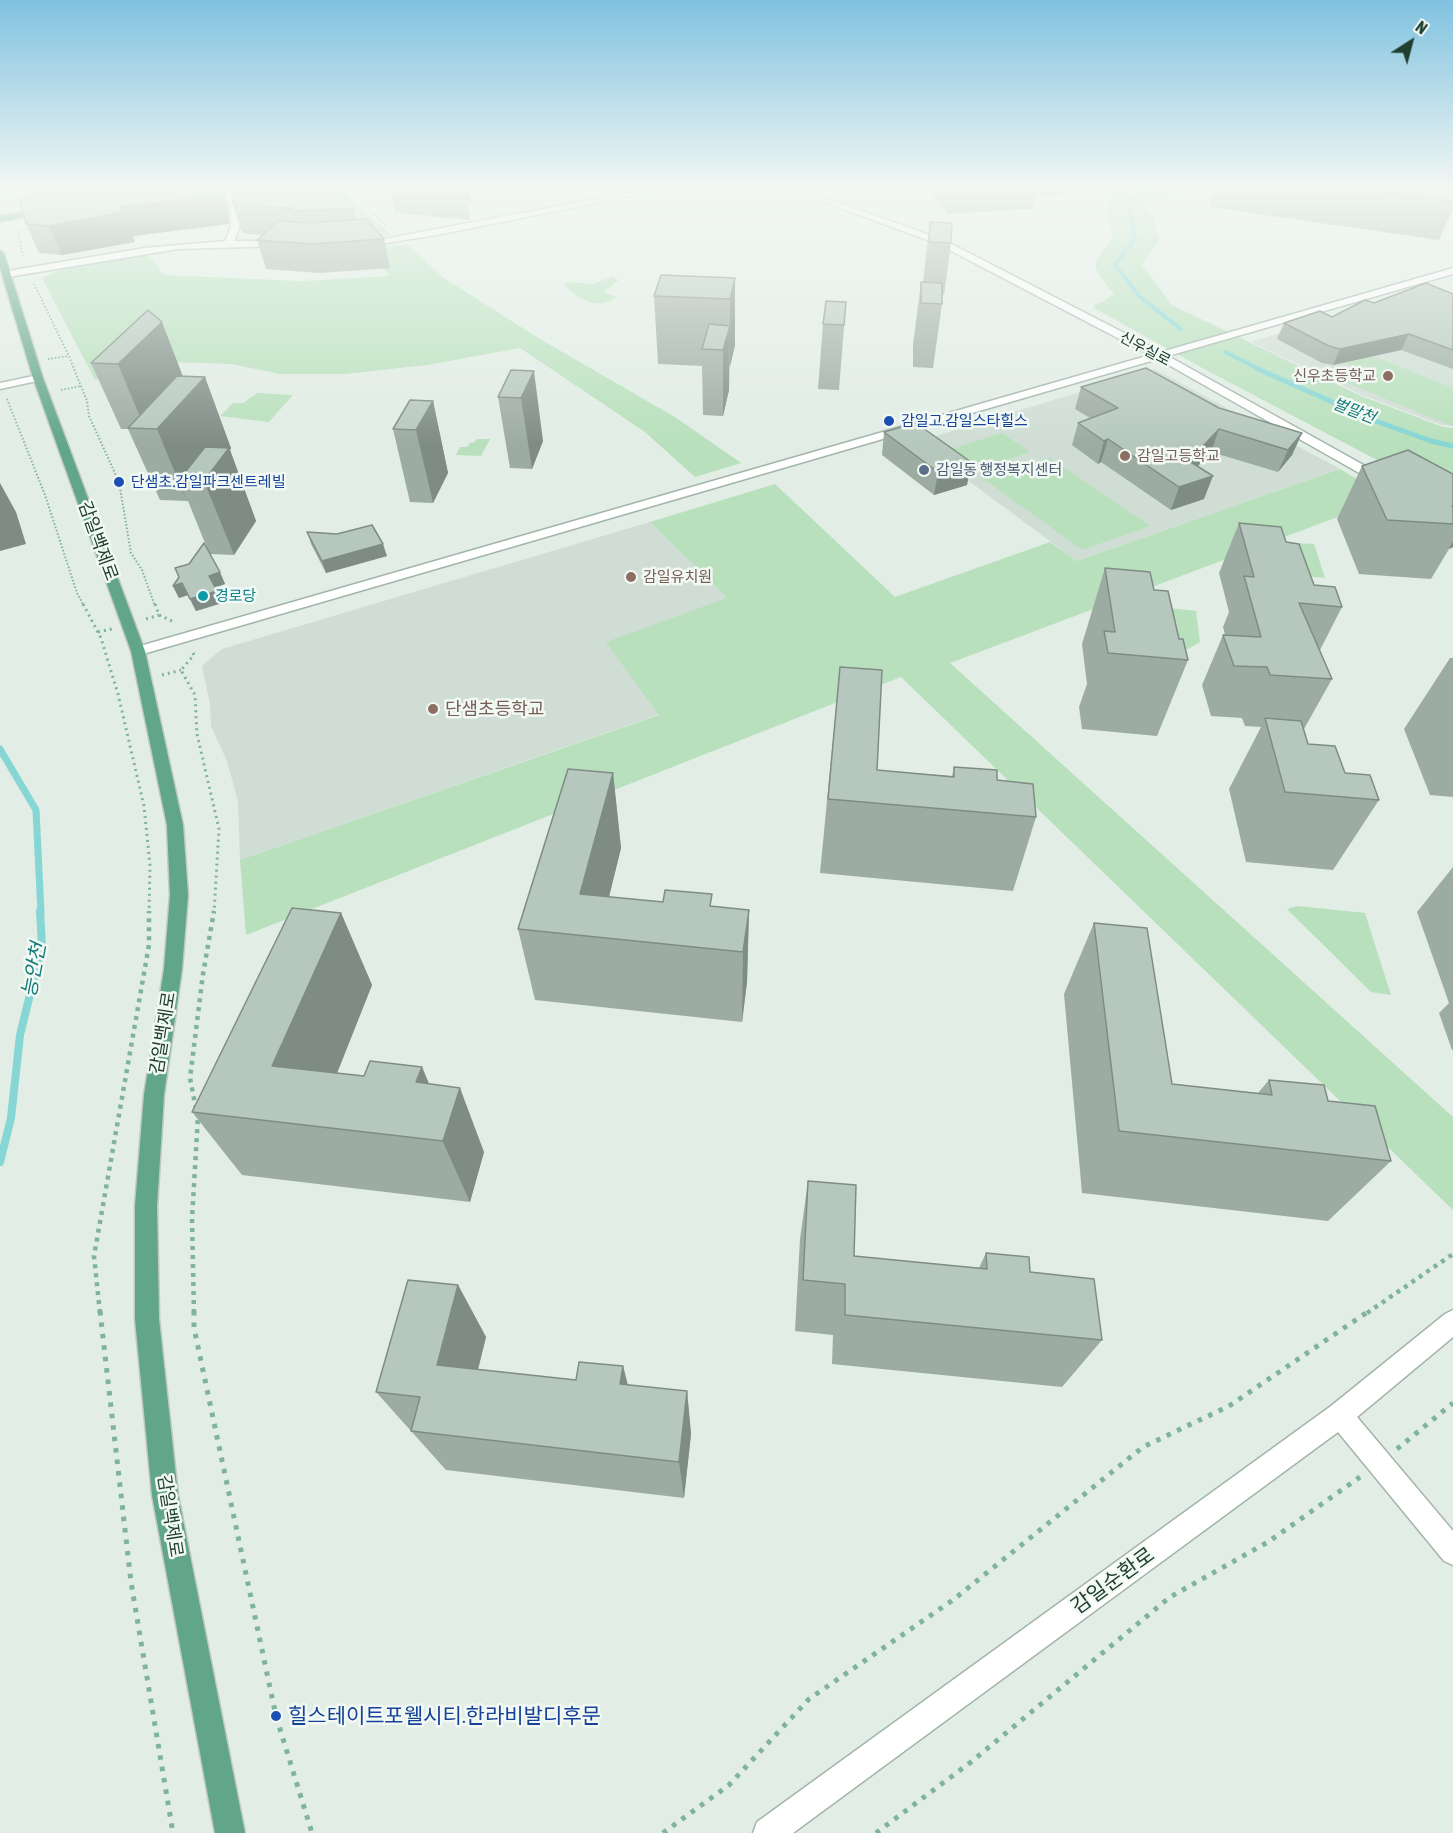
<!DOCTYPE html>
<html>
<head>
<meta charset="utf-8">
<style>
	body { margin:0 }
	#map { position:relative; width:1453px; height:1833px; overflow:hidden; background:#e1ede5; font-family:"Asap Condensed",sans-serif }
	canvas { display:block }
	.north { position:absolute; left:1381px; top:12px; width:60px; height:60px; -webkit-text-stroke:4px #f2f9f4; paint-order:stroke; rotate:36deg; font-size:16px; font-weight:700; line-height:24px; text-align:center; color:#203f31 }
	.north::after { content:''; display:block; margin:auto; width:21px; height:27px; background:#203f31; clip-path:polygon(50% 0,100% 100%,50% 72%,0 100%) }
</style>
</head>
<body>
<div id="map">
<canvas width="1453" height="1833"></canvas>
<div class="north">N</div>
</div>
<script>
const c = document.querySelector('canvas').getContext('2d');
c.lineJoin = 'round';
function fillPath(path, color) {
  c.fillStyle = color;
  c.fill(path, 'evenodd');
}
function trace(path, color, width, dash) {
  c.strokeStyle = color;
  c.lineWidth = width;
  c.lineCap = dash ? 'butt' : 'round';
  c.setLineDash(dash || []);
  c.stroke(path);
}
function write(font, color, halo, rows, align = 'center') {
  c.font = font + ' "Asap Condensed","Noto Sans KR",sans-serif';
  c.lineWidth = 5;
  c.setLineDash([]);
  c.textBaseline = 'middle';
  c.strokeStyle = halo;
  c.fillStyle = color;
  for (const [text, x, y, turn = 0] of rows) {
    c.save();
    c.translate(x, y);
    c.rotate((+turn || 0) * Math.PI / 180);
    c.textAlign = isNaN(turn) ? turn : align;
    if (halo) c.strokeText(text, 0, 0);
    c.fillText(text, 0, 0);
    c.restore();
  }
}
fillPath(new Path2D(`
	M1409 292 1453 312V426L1442 425 1362 395 1251 342Z
	M1155 369 1340 469 1077 561 916 442Z
	M650 522 727 598 660 714 240 860 238 801 227 761 211 726 210 704 202 666 222 649Z`), '#cfddd4');
fillPath(new Path2D(`
	M322 189H342L391 235 364 239Z
	M1119 189H1184L1146 208 1154 215 1159 241 1142 265 1172 305 1361 396 1443 427 1453 428V500L1206 370 1094 308V305L1102 302 1114 294C1088 261 1092 269 1113 236 1109 216 1098 200 1119 189Z
	M406 244 444 278 540 339 675 417 741 463 695 477 645 432 520 348 427 365 345 374H280L231 364 170 362 95 380 42 278 58 271 148 254 164 275 301 281 389 276 372 250Z
	M612 277 619 280 603 292 617 297C598 311 578 299 564 285L566 282 593 284Z
	M1351 347 1453 388V426L1337 379 1365 365 1356 369 1334 355Z
	M257 393 293 395 269 422 220 416 233 403H243Z
	M1002 433 1030 452 967 473 939 453Z
	M477 439H490L481 456 456 455 460 447H467L470 443H474Z
	M1050 458 1150 526 1082 550 984 479Z
	M1340 469 1388 498 950 663 1453 1117V1210L901 677 246 935 240 860 659 715 606 642 727 598 650 522 775 484 895 597 1050 542 1077 561Z
	M1280 542 1314 544 1325 578 1290 575Z
	M1141 605 1196 611 1200 642 1188 649H1161Z
	M1297 906 1365 913 1391 995 1371 992 1287 909Z`), '#b8e0bc');
trace(new Path2D(`
	M1149 189 1129 200 1135 239 1115 265 1140 297 1181 329
	M1225 352 1261 370`), '#85d6d4', 4);
trace(new Path2D(`
	M1258 369 1373 420 1431 441 1453 446`), '#85d6d4', 5);
trace(new Path2D(`
	M0 749 36 810 41 913`), '#85d6d4', 7);
trace(new Path2D(`
	M0 1162 11 1118 20 1035 42 946 40 911`), '#85d6d4', 8);
const minor = new Path2D(`
	M223 189H231C241 206 244 222 234 241H282L286 244 285 246 178 249 8 277 3 274 8 271 144 248 225 241C235 223 232 207 223 189Z
	M649 189H665L437 235 361 247 357 244Z
	M789 189H800L944 240 1161 352 1453 268V274L1168 356 1385 477V483H1377L1158 359 143 654H133L131 651 133 648 1150 355 938 244Z
	M38 375 42 376V380L0 389V383Z
	M1453 1310V1337L1357 1417 1453 1531V1565L1444 1561 1338 1432 793 1833H753L757 1822 1331 1406 1445 1314Z`);
const major = new Path2D(`
	M46 208 50 211 49 213 0 222V216Z
	M0 250 4 253 43 378 145 651 183 825 188 895 182 969 164 1095 157 1206 159 1319 178 1495 245 1833H215L152 1495 135 1319V1206L144 1095 164 969 170 895 167 825 131 651 33 378 0 268Z`);
trace(minor, '#a3b5ab', 3);
trace(major, '#c1c9c5', 3);
trace(new Path2D(`
	M1 189 7 203
	M335 189 341 194 360 199 386 226
	M18 231 23 256
	M34 284 68 354 87 401 89 416 119 482 131 553 142 570 155 606
	M48 359 68 356
	M61 390 81 386
	M7 399 45 495 77 593 84 606`), '#7fb39a', 2, [1.5, 2]);
trace(new Path2D(`
	M83 604 101 638 118 694 144 806 150 865 149 913
	M155 604 159 615 174 622
	M146 619 159 615
	M98 632 112 629
	M193 653 194 655 181 670 195 695 197 734 219 829 214 913
	M162 675 181 670`), '#7fb39a', 3, [2, 4]);
trace(new Path2D(`
	M196 1109 190 1078 203 974 214 911
	M100 1313 94 1256 149 945V911
	M194 1313 192 1219 198 1116
	M1367 1313 1453 1254`), '#7fb39a', 4.5, [4, 5]);
trace(new Path2D(`
	M100 1311 131 1582 173 1833
	M194 1311V1328L276 1716 312 1833
	M1397 1449 1453 1403
	M663 1833 729 1785 809 1699 953 1600 1143 1447 1229 1406 1369 1311
	M876 1833 971 1762 1170 1597 1268 1542 1360 1477`), '#7fb39a', 5, [4.5, 7]);
fillPath(minor, '#fff');
fillPath(major, '#62a689');
fillPath(new Path2D(`
	M232 189H337L354 209 357 219 384 239 390 268 320 273 266 269 257 240 263 235 245 234 241 230 232 201Z
	M390 189H469L471 202 467 203 470 220 395 213Z
	M928 189H1108L1107 193 1080 189 1078 194 1035 196 1033 209 947 214Z
	M1214 189H1453V209L1439 240 1209 207Z
	M228 208 229 224 133 236 135 242 62 255 39 253 26 224Z
	M930 222 951 243 944 295H942V304L933 368 913 367V345L921 282H923Z
	M735 278V345L729 367V390L723 416 703 415 702 366 658 364 654 296Z
	M1453 294V369L1401 350 1333 365 1322 363 1277 339 1284 323 1332 317 1374 303Z
	M846 302 839 390 818 389 823 324Z
	M148 310 182 376 231 448 230 450 256 521 234 555 210 554 225 584 215 587 222 603 196 611 188 595 179 598 173 586 189 564 209 553 188 501 160 500 128 429H121L91 363Z
	M511 370 543 441 532 469 510 468 498 397Z
	M1081 387 1219 408 1302 433 1292 455 1278 472 1211 452 1197 466 1204 499 1171 510 1101 462 1098 464 1072 445 1078 423 1090 418 1075 409Z
	M433 401 448 473 433 503 410 502 393 429Z
	M884 432 971 462 967 485 934 495 882 455Z
	M1362 466 1453 474V547L1449 549 1431 579 1359 574 1337 519Z
	M1239 523 1286 542 1314 585 1342 607 1320 650 1332 679 1304 729H1303L1308 744 1379 800 1333 870 1246 862 1229 789 1261 727 1245 726 1242 718 1211 716 1202 685 1223 635H1225L1223 627 1229 612 1219 573Z
	M307 532 387 556 326 573 311 544Z
	M1105 568 1179 639 1188 660 1157 736 1082 729 1079 707 1087 684 1082 644Z
	M1450 658H1453V797L1430 795 1404 729Z
	M840 667 877 770 952 776 954 767 997 780 1036 817 1013 891 820 873Z
	M613 773 621 848 609 897 749 910 747 982 742 1022 535 1000 518 929Z
	M1453 867V1050H1452L1439 1013 1449 1003 1417 912Z
	M341 913 372 985 337 1073 364 1076 422 1067 429 1084 484 1152 470 1202 242 1175 192 1112Z
	M1094 923 1172 1084 1258 1093 1269 1080 1328 1101 1391 1161 1328 1221 1082 1193 1064 994Z
	M808 1181 854 1256 979 1268 986 1253 1030 1272 1102 1340 1062 1387 832 1364 833 1335 795 1331 800 1239Z
	M458 1285 486 1337 478 1369 576 1380 623 1366 628 1385 687 1391 691 1434 684 1498 446 1470 376 1392Z`), '#9daca3');
fillPath(new Path2D(`
	M219 189H222L228 208 229 224 133 236 135 242 62 255 49 226 120 207Z
	M465 189H469L471 202 467 203Z
	M735 278V345L730 367V299Z
	M162 322 187 387 145 429 118 364Z
	M730 326 729 390 723 416V350Z
	M1409 334 1401 350 1333 365 1340 349Z
	M534 371 543 441 532 469 521 398Z
	M205 377 231 448 230 450 256 521 234 555 204 481 179 480 187 502 157 429Z
	M433 401 448 473 433 503 416 430Z
	M1219 429 1211 452 1181 484 1189 461Z
	M1302 433 1292 455 1278 472 1288 450Z
	M1108 439 1101 462 1098 464 1104 441Z
	M971 462 967 485 934 495 938 472Z
	M1213 476 1204 499 1171 510 1179 487Z
	M0 483 16 512 26 544 0 551Z
	M1453 541V547L1449 549Z
	M383 544 387 556 326 573 322 561Z
	M220 572 225 584 214 588 209 576Z
	M182 583 188 595 179 598 173 586Z
	M217 591 222 603 196 611 190 599Z
	M613 773 621 848 599 937 580 894Z
	M749 910 747 982 742 1022 743 952Z
	M341 913 372 985 316 1126 272 1066Z
	M422 1067 447 1127 460 1088 484 1152 470 1202 416 1082Z
	M458 1285 486 1337 468 1410 437 1365Z
	M623 1366 634 1411 620 1384Z
	M687 1391 691 1434 684 1498 679 1462Z`), '#7f8c85');
const building = new Path2D(`
	M73 189H219L220 195 120 207 123 212 49 226 26 224 20 201 31 195Z
	M233 189H337L354 209 288 211 292 208 236 205 232 201Z
	M1360 189H1453V201Z
	M366 219 384 239 312 244 257 240 278 221 310 223Z
	M930 222 952 223 951 243 929 242Z
	M661 275 735 278 730 299 654 296Z
	M921 282 942 283V304L921 303Z
	M1426 283 1453 294V350L1409 334 1340 349 1329 346 1284 323 1320 311 1332 317 1365 300 1374 303Z
	M826 301 846 302 844 325 823 324Z
	M148 310 162 322 118 364 91 363Z
	M709 324 730 326 723 350 702 349Z
	M1146 368 1219 408 1302 433 1288 450 1219 429 1189 461 1213 476 1179 487 1108 439 1104 441 1078 423 1118 408 1081 387Z
	M511 370 534 371 521 398 498 397Z
	M177 376 205 377 157 429 128 428Z
	M410 400 433 401 416 430 393 429Z
	M916 423 971 462 938 472 884 432Z
	M205 447 229 448 204 481 179 480Z
	M1408 450 1453 474V506H1452L1453 508V524L1387 520 1362 466Z
	M1239 523 1281 527 1286 542 1299 544 1314 585 1335 587 1342 607 1299 603 1332 679 1270 675 1267 667 1234 666 1223 635 1261 637 1244 576 1254 577Z
	M372 525 383 544 322 561 307 532 337 534Z
	M204 543 220 572 209 576 217 591 190 599 182 583 173 586 179 577 175 568 189 564Z
	M1105 568 1150 572 1154 590 1168 591 1179 639H1183L1188 660 1108 653 1104 631 1115 632Z
	M840 667 882 670 877 770 954 777V767L997 770V780L1033 784 1036 817 828 799Z
	M1265 718 1301 721 1308 744 1335 746 1345 773 1370 775 1379 800 1285 792Z
	M568 769 613 773 580 894 663 902 665 890 712 894 710 906 749 910 743 952 518 929Z
	M292 908 341 913 272 1066 364 1076 370 1061 422 1067 416 1082 460 1088 443 1141 192 1112Z
	M1094 923 1147 928 1172 1084 1272 1095 1269 1080 1324 1085 1328 1101 1375 1106 1391 1161 1119 1131Z
	M808 1181 856 1185 854 1256 987 1269 986 1253 1029 1257 1030 1272 1094 1279 1102 1340 845 1315V1284L803 1280Z
	M408 1280 458 1285 437 1365 576 1380 579 1362 623 1366 620 1384 687 1391 679 1462 411 1431 420 1397 376 1392Z`);
fillPath(building, '#b6c8be');
trace(building, '#7f8c85', 1.5);
const sky = c.createLinearGradient(0, 0, 0, 445);
sky.addColorStop(0, '#80c2e0');
sky.addColorStop(0.42, '#f2f7f3');
sky.addColorStop(1, '#f2f7f300');
c.fillStyle = sky;
c.fillRect(0, 0, 1453, 445);
for (const [x, y, r, color] of [
	[1388,376,6,"#8d6e63"],
	[889,421,6,"#1a4fb4"],
	[1125,456,6,"#8d6e63"],
	[924,470,6,"#5c6f8a"],
	[119,482,6,"#1a4fb4"],
	[631,577,6,"#8d6e63"],
	[203,596,6,"#0f9aa8"],
	[433,709,6,"#8d6e63"],
	[276,1716,6,"#1a4fb4"]
]) {
  const dot = new Path2D();
  dot.arc(x, y, r, 0, 2 * Math.PI);
  c.fillStyle = color;
  c.fill(dot);
  trace(dot, '#f2f9f4', 2);
}
write('15px', '#203f31', '#f2f9f4', [
	["신우실로",1145,349,28]
]);
write('15px', '#785e54', '#f2f9f4', [
	["신우초등학교",1376,376,"right"],
	["감일고등학교",1137,456],
	["감일유치원",643,577]
], 'left');
write('15px', '#164399', '#f2f9f4', [
	["감일고.감일스타힐스",901,421],
	["단샘초.감일파크센트레빌",131,482]
], 'left');
write('15px', '#4e5e75', '#f2f9f4', [
	["감일동 행정복지센터",936,470]
], 'left');
write('15px', '#0d838f', '#f2f9f4', [
	["경로당",215,596]
], 'left');
write('italic 16px', '#167a7a', '#f2f9f4', [
	["벌말천",1354,411,21]
]);
write('18px', '#203f31', '#f2f9f4', [
	["감일백제로",98,541,70],
	["감일백제로",163,1033,-81],
	["감일백제로",170,1516,81]
]);
write('18px', '#785e54', '#f2f9f4', [
	["단샘초등학교",445,709]
], 'left');
write('italic 20px', '#167a7a', '#f2f9f4', [
	["능안천",34,970,-79]
]);
write('21px', '#203f31', '#f2f9f4', [
	["감일순환로",1113,1581,-36]
]);
write('21px', '#164399', '#f2f9f4', [
	["힐스테이트포웰시티.한라비발디후문",288,1716]
], 'left');
</script>
</body>
</html>
